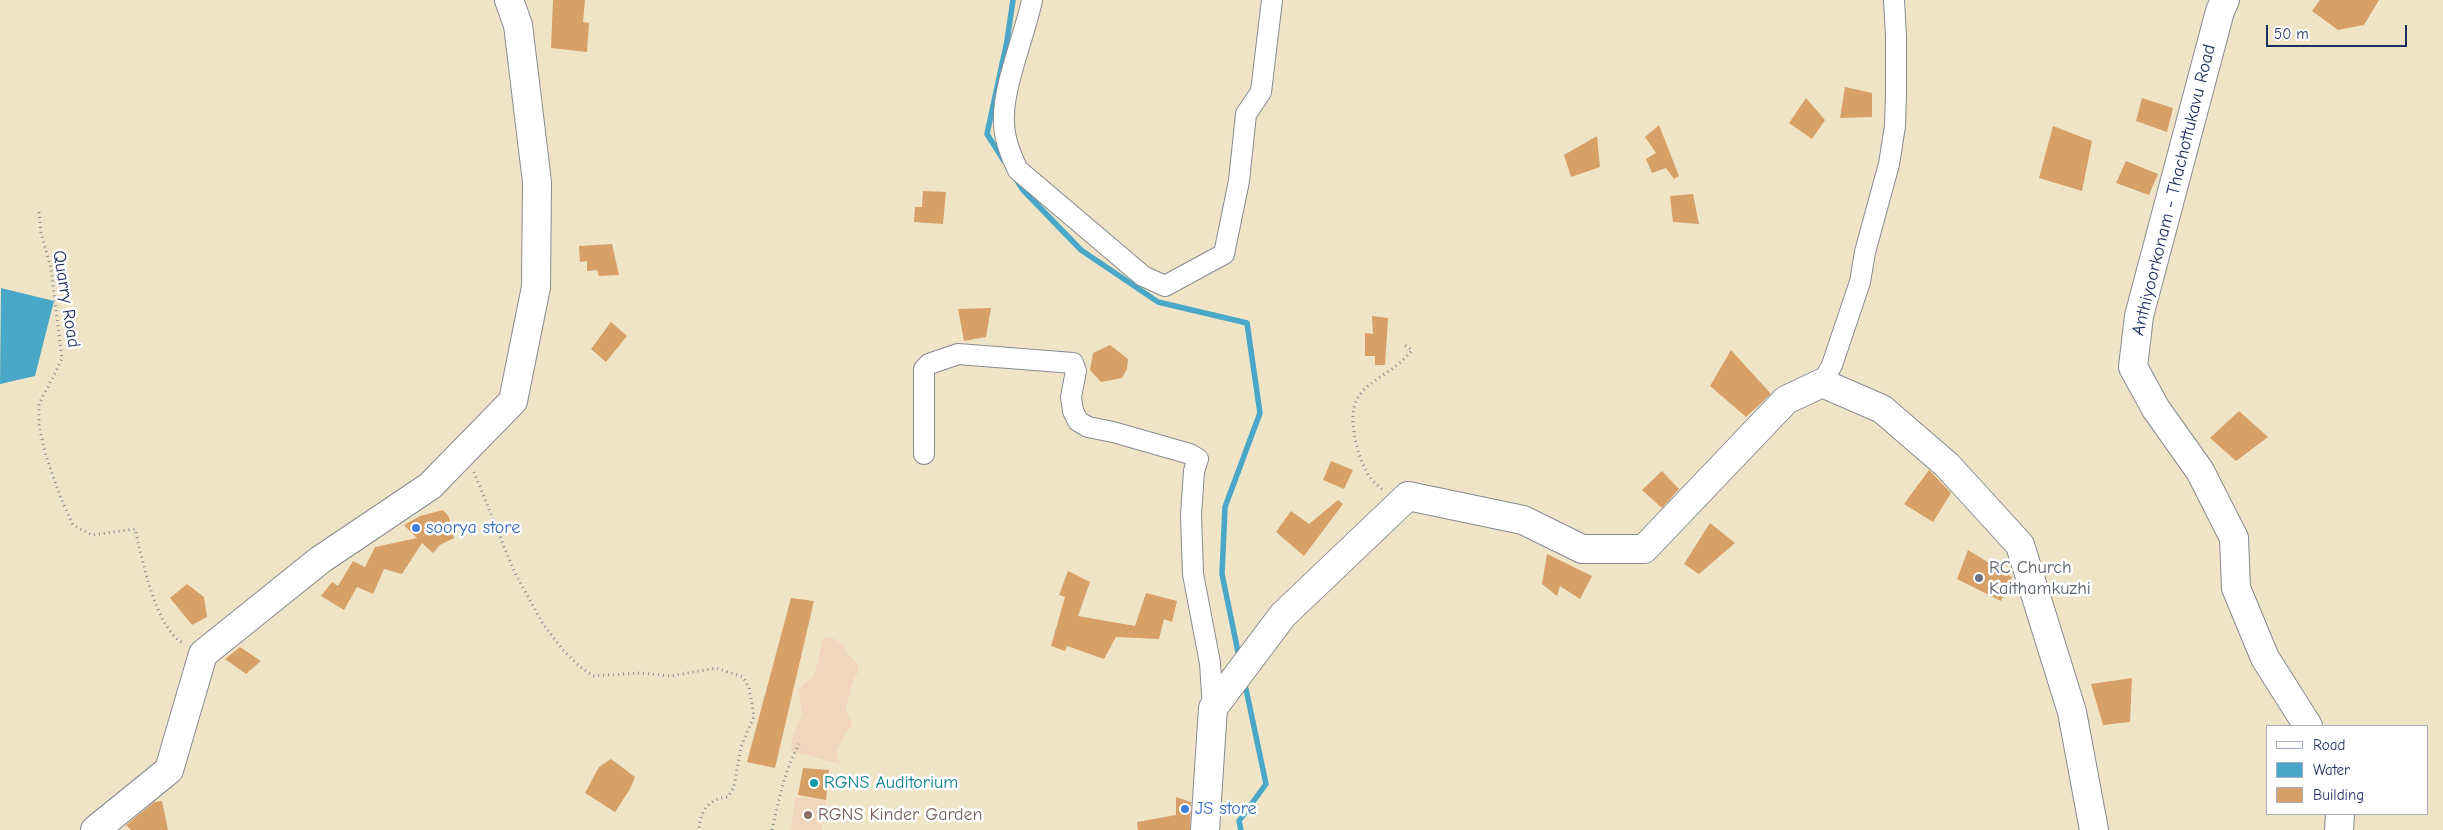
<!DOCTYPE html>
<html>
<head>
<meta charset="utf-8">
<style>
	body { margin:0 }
	#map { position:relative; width:2443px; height:830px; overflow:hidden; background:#f0e4c7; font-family:"Comic Neue",sans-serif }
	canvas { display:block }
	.legend { position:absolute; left:2266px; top:725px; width:162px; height:90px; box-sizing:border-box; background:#fff; border:1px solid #a4acbf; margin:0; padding:6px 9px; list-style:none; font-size:15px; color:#1b2f5e }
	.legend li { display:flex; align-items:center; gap:10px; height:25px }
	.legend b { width:25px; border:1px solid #a4acbf }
	.scale { position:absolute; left:2266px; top:25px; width:141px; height:22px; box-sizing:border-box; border:2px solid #1b2f5e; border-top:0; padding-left:6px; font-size:15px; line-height:18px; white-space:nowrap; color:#1b2f5e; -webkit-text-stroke:4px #fff; paint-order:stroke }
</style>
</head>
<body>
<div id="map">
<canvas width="2443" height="830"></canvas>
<ul class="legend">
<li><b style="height:6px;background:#fff"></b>Road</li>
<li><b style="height:14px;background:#49a8c8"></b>Water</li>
<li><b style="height:14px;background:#d7a067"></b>Building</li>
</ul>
<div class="scale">50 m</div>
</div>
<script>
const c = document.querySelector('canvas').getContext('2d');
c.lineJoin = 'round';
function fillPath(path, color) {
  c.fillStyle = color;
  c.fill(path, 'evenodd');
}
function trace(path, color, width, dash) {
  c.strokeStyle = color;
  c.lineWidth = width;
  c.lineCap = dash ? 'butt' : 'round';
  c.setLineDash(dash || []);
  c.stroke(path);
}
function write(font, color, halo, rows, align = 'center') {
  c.font = font + ' "Comic Neue",sans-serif';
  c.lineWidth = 5;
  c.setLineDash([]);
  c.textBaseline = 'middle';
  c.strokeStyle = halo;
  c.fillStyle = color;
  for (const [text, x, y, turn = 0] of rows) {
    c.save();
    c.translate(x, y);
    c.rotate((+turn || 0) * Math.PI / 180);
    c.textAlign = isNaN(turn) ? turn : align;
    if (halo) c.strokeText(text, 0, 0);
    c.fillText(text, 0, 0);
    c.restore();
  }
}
fillPath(new Path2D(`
	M824 637 835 639 845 647 847 653 857 663 858 672 852 683 846 710 852 724 844 736 837 751 840 764 791 751 793 735 802 715 798 690 814 676Z
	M795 797 826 800 822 830H791Z`), '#f2d5bd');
fillPath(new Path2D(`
	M1 288 54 301 35 376 0 384Z`), '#49a8c8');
trace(new Path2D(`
	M1004 161 987 134 1007 41 1013 0
	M1016 179 1023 190 1081 250 1158 302 1247 323 1260 413 1225 507 1222 574 1238 652
	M1241 830 1239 821 1266 784 1246 689`), '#49a8c8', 5.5);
fillPath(new Path2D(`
	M553 0H585L583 22 589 23 587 52 551 48Z
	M2320 0H2379L2364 25 2338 30 2312 11Z
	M1845 87 1872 93V117L1840 118Z
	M1806 98 1825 120 1812 139 1789 123Z
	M2142 98 2173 108 2167 132 2136 121Z
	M1659 125 1679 176 1674 179 1666 168 1652 173 1646 159 1656 153 1645 137Z
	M2053 126 2092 141 2082 191 2039 178Z
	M1597 136 1600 167 1571 177 1564 155Z
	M2126 161 2158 174 2149 195 2116 183Z
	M923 191 946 192 943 224 914 222 915 207H922Z
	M1693 194 1699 224 1673 222 1670 196Z
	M612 244 619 275 599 276 597 270 587 271V261L580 262 579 246Z
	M991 308 986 337 964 341 958 309Z
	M1372 316 1388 318 1385 365H1375V356H1365V333L1373 334Z
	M611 322 627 336 606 362 591 349Z
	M1110 345 1128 359 1127 369 1122 378 1101 382 1090 370 1093 353Z
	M1731 350 1771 394 1746 417 1710 386Z
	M2239 411 2268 437 2236 461 2210 438Z
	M1331 461 1353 470 1344 489 1323 480Z
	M1929 470 1951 493 1933 522 1904 504Z
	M1662 471 1679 489 1662 508 1642 490Z
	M1338 500 1343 504 1304 556 1276 532 1291 511 1309 524Z
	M443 510 449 517 454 538 440 545 433 553 422 543 402 574 384 569 373 594 357 587 344 610 321 596 332 582 338 586 353 561 365 567 375 547 417 538 404 525 420 516Z
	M1710 523 1735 543 1699 574 1684 564Z
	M1968 550 2012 577 2001 601 1957 579Z
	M1547 554 1592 576 1580 599 1560 586 1557 596 1542 584Z
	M1068 571 1090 582 1078 616 1135 626 1146 593 1177 601 1172 622 1164 619 1159 639 1116 637 1104 659 1067 646 1065 651 1051 646 1065 597 1059 595Z
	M187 584 204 597 207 617 192 625 170 598Z
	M791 598 814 601 775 768 747 762Z
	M240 647 261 661 246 674 225 659Z
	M2132 678 2130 722 2103 725 2091 684Z
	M611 759 635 777 630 789 615 812 585 793 599 767Z
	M803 768 829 770 826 800 798 795Z
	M1176 797 1191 802 1190 830H1138L1137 822 1176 815Z
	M162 801 168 830H131L126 825 154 802Z`), '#d7a067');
const street = new Path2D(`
	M1032 0C1025 35 1002 88 1004 122 1004 138 1011 156 1018 170L1143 276 1165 286 1224 254 1239 181 1246 114 1261 92 1272 0
	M1822 383 1832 365 1860 282 1865 252 1889 164 1895 126 1896 93V36L1894 0
	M924 454V369L929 364 958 354 1073 363 1076 371 1071 397 1073 411 1078 421 1088 427 1113 432 1190 454 1198 459 1194 471 1191 515 1193 574 1210 663 1213 708`);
const secondary = new Path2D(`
	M2225 0 2220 11 2139 316 2133 367 2156 409 2200 471 2234 538 2236 588 2265 658 2308 726
	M95 830 169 770 203 654 320 560 430 486 513 401 536 287 537 182 518 25 509 0
	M1205 830 1213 708 1283 615 1408 496 1523 520 1582 549H1644L1786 400 1822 383 1882 409 1947 465 2020 545 2072 712 2094 830
	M2339 830 2340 814`);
trace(street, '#868a92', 22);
trace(secondary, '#868a92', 30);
trace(new Path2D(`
	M39 212 41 233 51 268 62 359 39 404V426L46 456 60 496 73 525 92 535 135 529C142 559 156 629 183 643
	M474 472 514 571 543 624 562 649 579 666 593 676 640 673 671 676 716 668 743 677 749 687 754 716 741 747 734 787 728 797C708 799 700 811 699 830
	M1382 489C1366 477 1361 462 1356 443 1341 379 1383 387 1412 350L1403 344
	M772 830C779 800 784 772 799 744`), '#868a92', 3, [1, 4]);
trace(street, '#fff', 20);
trace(secondary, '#fff', 28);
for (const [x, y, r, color] of [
	[416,528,5,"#3f7fe0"],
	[1979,578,5,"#6b7280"],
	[814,783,5,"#0f9aa8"],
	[1185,809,5,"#3f7fe0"],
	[808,815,5,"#8d6e63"]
]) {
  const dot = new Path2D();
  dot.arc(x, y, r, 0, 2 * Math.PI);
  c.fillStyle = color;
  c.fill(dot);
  trace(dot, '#fff', 2);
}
write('18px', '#1b2f5e', '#fff', [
	["Anthiyoorkonam - Thachottukavu Road",2174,190,-76],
	["Quarry Road",66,299,81]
]);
write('18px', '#366cbe', '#fff', [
	["soorya store",426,528],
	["JS store",1195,809]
], 'left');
write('18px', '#5b616d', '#fff', [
	["RC Church",1989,568],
	["Kaithamkuzhi",1989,589]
], 'left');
write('18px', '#0d838f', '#fff', [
	["RGNS Auditorium",824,783]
], 'left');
write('18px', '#785e54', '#fff', [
	["RGNS Kinder Garden",818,815]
], 'left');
</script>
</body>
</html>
